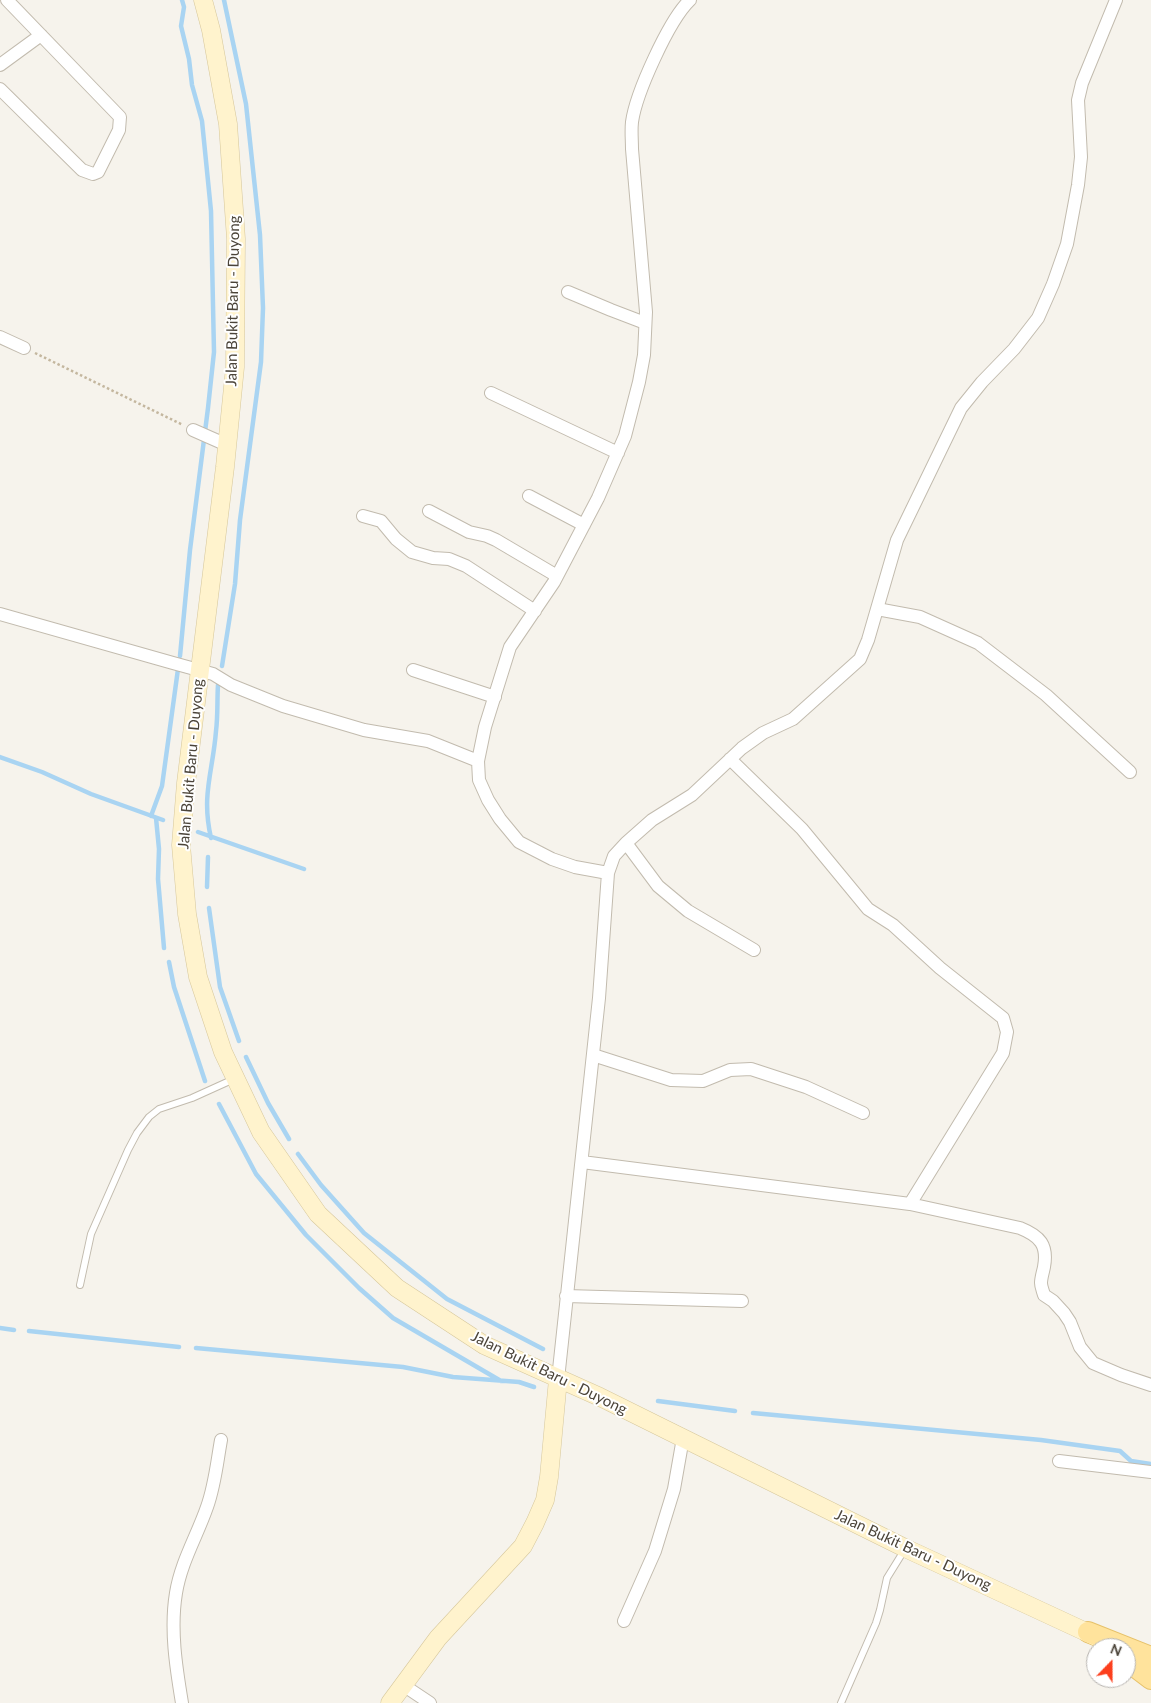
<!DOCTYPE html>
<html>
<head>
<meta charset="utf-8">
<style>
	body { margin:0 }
	#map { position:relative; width:1151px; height:1703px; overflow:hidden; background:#f6f3ec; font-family:Lato,sans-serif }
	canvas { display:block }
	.north { position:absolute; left:1086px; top:1638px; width:50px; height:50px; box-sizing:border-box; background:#fff; border:1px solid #b7b4b0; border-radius:50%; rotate:22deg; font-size:14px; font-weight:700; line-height:20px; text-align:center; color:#4b4439 }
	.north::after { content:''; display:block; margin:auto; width:18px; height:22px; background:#fc3f1d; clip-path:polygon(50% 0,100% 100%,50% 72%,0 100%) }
</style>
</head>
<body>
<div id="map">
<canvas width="1151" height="1703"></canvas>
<div class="north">N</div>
</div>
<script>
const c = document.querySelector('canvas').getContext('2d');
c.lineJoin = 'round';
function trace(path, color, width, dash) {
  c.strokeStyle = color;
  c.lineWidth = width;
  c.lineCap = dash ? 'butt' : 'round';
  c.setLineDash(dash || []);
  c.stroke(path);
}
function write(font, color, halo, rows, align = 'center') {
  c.font = font + ' Lato,sans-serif';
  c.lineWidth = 4;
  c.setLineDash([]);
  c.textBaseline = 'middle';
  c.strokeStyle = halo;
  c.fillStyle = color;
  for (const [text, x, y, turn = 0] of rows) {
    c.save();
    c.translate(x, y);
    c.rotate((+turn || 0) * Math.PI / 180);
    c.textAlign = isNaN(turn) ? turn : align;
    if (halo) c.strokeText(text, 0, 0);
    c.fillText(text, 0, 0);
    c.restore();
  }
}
trace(new Path2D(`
	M180 656 190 550 208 408 214 352 211 211 202 121 192 85 189 59 181 26 184 7 182 0
	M222 666 235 584 240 520 261 362 263 308 260 235 246 104 224 0
	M0 757 42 772 91 794 163 820
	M151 816 162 786 178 669
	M156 818 159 849 158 879 164 948
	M198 832 304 869
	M211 838C201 795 213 771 216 731 218 716 217 700 218 685
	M207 887 208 857
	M209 908 220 987 239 1041
	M169 962 174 987 205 1081
	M246 1057 268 1103 289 1139
	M219 1104 256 1174 306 1235 359 1288 393 1318 501 1381
	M298 1154 321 1185 364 1233 447 1299 543 1349
	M0 1328 14 1330
	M29 1331 179 1347
	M196 1348 403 1367 453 1377 519 1382 534 1387
	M658 1401 735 1411
	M753 1413 1041 1440 1120 1451 1131 1461 1151 1464`), '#a9d4f2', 4.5);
const lane = new Path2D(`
	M80 1285 91 1234 128 1150 137 1133 149 1117 159 1109 192 1098 234 1079
	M841 1703 876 1623 880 1610 887 1578 905 1549`);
const street = new Path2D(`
	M0 65 41 35
	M0 89 82 170 93 174 98 172 119 130 120 117 7 0
	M568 292 611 310 645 323
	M0 337 24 348
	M491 393 618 453
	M193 430 227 445
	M529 496 584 525
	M429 511 469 532 487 536 496 540 557 576
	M363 516 381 521 396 539 412 552 433 558 449 559 466 566 535 611
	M877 609 920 617 978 643 1046 695 1130 772
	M0 614 173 663 213 674 231 685 283 706 364 730 428 741 478 761
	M413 670 495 697
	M730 759 802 829 868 909 893 925 940 968 1003 1018 1007 1032 1003 1053 910 1204
	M626 843 658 886 688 911 754 950
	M608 873 575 867 552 859 519 842 500 819 488 800 479 780 478 761 485 727 510 647 554 582 598 498 625 436 639 382 644 355 646 312 632 149C632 140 631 131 632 122 636 93 669 20 690 0
	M593 1055 671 1080 703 1081 730 1070 751 1069 806 1087 863 1113
	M582 1162 910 1204 1020 1228C1040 1236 1048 1245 1044 1267 1043 1272 1041 1278 1041 1283 1041 1287 1043 1291 1044 1295L1053 1301 1064 1313 1070 1322 1080 1347 1093 1363 1121 1375 1151 1385
	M566 1296 742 1301
	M558 1379 599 998 608 873 614 856 626 843 652 820 692 795 742 748 763 733 793 719 860 659 868 640 897 540 961 408 982 382 1014 349 1038 318 1053 284 1067 244 1078 185 1081 157 1078 100 1082 83 1116 0
	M1059 1461 1151 1472
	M624 1621 655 1551 674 1489 683 1438
	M403 1685 430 1703
	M182 1703C176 1667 170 1629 176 1593 181 1562 197 1536 207 1507 215 1485 217 1462 221 1440`);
const secondary = new Path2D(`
	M203 0 211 30 228 124 236 239 235 367 225 467 186 783 181 845 187 914 198 977 223 1052 261 1132 318 1214 397 1288 484 1345 600 1397 905 1548 1099 1638
	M390 1703 438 1638 523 1546 535 1523 545 1500 549 1477 558 1379`);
const primary = new Path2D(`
	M1088 1632 1151 1657
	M1126 1660 1151 1679`);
trace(lane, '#c2bbae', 8);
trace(street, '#c2bbae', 14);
trace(secondary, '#d6c79b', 19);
trace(primary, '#e6c16a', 22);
trace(new Path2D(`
	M35 353 183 425`), '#c4b79f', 2.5, [2.5, 2.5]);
trace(lane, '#fff', 6);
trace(street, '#fff', 12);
trace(secondary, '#fff3cd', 18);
trace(primary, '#ffe39c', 20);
write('15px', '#4b4439', '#fff', [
	["Jalan Bukit Baru - Duyong",233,301,-89],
	["Jalan Bukit Baru - Duyong",191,764,-85],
	["Jalan Bukit Baru - Duyong",549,1373,26],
	["Jalan Bukit Baru - Duyong",913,1550,25]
]);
</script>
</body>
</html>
